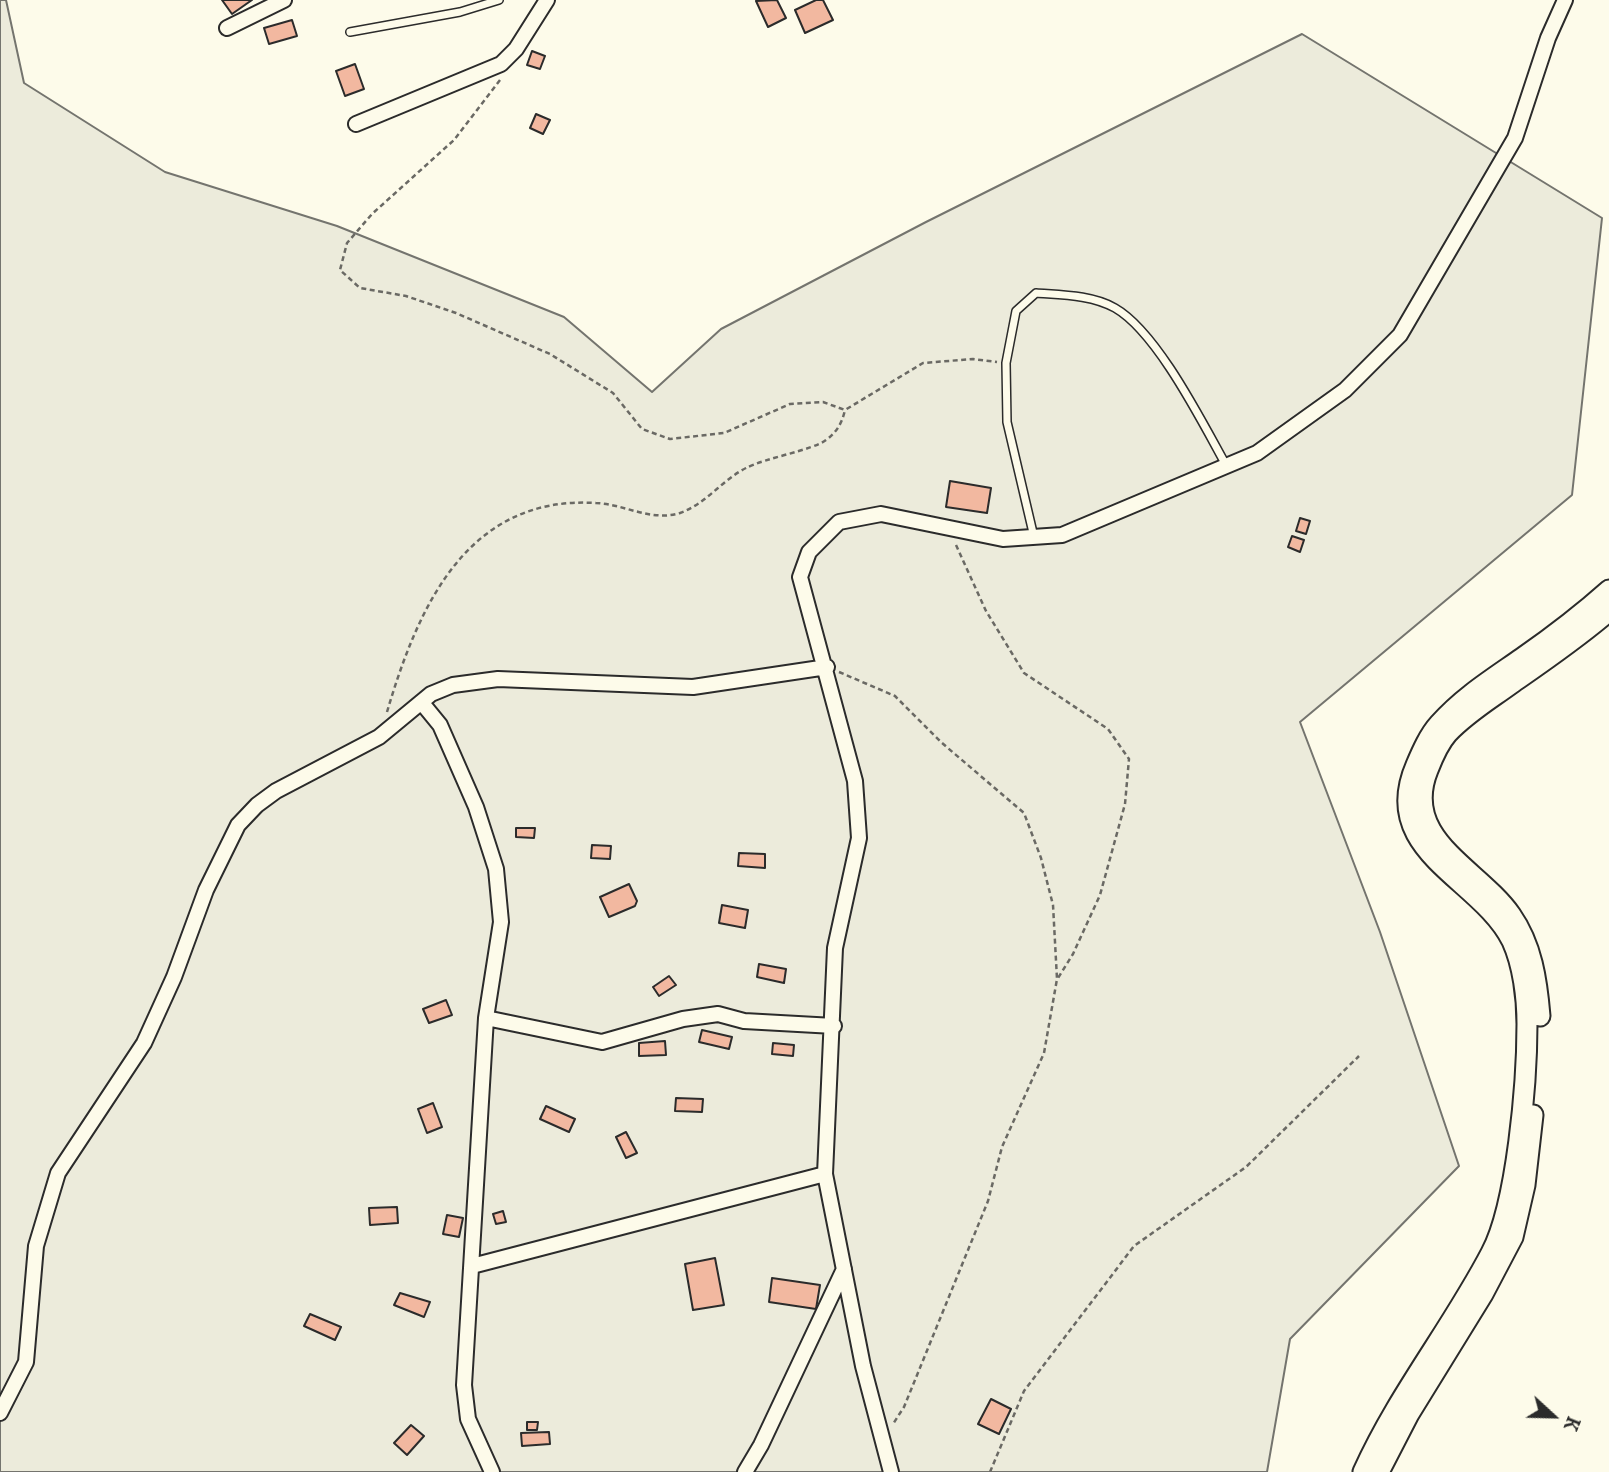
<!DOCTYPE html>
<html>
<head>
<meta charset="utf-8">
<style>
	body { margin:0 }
	#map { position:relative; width:1609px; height:1472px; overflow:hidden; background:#fdfbea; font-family:Lora,serif }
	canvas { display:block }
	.north { position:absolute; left:1518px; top:1381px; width:70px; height:70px; -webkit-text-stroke:5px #fdfbea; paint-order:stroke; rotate:112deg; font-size:19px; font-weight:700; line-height:28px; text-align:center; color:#2b2b2b }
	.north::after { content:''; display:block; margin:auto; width:24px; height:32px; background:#2b2b2b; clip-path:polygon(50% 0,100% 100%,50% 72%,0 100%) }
</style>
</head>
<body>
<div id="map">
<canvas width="1609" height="1472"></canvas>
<div class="north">K</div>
</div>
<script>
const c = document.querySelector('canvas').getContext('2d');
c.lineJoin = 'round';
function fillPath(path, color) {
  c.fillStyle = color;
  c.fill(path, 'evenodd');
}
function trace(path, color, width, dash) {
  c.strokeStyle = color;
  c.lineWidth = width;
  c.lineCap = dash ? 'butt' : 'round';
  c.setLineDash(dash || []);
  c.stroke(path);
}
const green = new Path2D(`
	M0 0H6L24 83 165 172 337 226 564 317 652 392 721 329 926 222 1302 34 1602 218 1572 495 1300 722 1380 932 1459 1166 1290 1339 1267 1472H0Z`);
fillPath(green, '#ecebdb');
trace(green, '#74746e', 2);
const building = new Path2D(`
	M222 0H252L232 14Z
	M777 0 786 18 768 27 756 1Z
	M816 0H823L833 20 805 33 795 10Z
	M292 20 297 36 269 44 264 28Z
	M532 51 545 56 540 69 527 65Z
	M355 64 364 89 345 96 336 71Z
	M536 114 550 120 543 134 530 128Z
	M950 481 991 488 987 513 946 507Z
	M1300 518 1310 521 1306 534 1296 531Z
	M1292 536 1304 540 1300 552 1288 547Z
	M516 828H535L534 838 516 837Z
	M592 845 611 846 610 859 591 858Z
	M739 853 765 854V868L738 866Z
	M629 884 637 901 635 906 609 917 600 897Z
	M722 905 748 910 745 928 719 923Z
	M759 964 786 969 784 983 757 977Z
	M669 976 676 985 659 996 653 987Z
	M446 1000 452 1015 429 1023 423 1009Z
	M702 1030 732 1037 729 1049 699 1042Z
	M665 1041 666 1055 639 1056V1043Z
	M773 1043 794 1045 793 1056 772 1054Z
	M676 1098 703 1099 702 1112 675 1111Z
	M433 1103 442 1127 427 1133 418 1109Z
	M546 1106 575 1119 569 1132 540 1119Z
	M626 1132 637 1153 626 1158 616 1137Z
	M397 1207 398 1223 370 1225 369 1208Z
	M503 1211 506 1222 496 1224 493 1214Z
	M447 1215 463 1218 459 1237 443 1234Z
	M715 1258 724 1305 693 1310 685 1264Z
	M772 1278 820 1285 816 1309 769 1302Z
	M400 1293 430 1302 424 1317 394 1305Z
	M310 1314 341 1327 335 1340 304 1326Z
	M991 1399 1011 1409 999 1434 978 1424Z
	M527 1422H538L537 1430H527Z
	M411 1425 424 1436 407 1455 394 1443Z
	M549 1432 550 1444 522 1446 521 1433Z`);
fillPath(building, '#f2b8a0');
trace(building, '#2b2b2b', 2);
const lane = new Path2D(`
	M350 32 460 12 499 0
	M1034 537 1007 422 1006 363 1016 311 1036 293C1062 295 1092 295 1115 308 1157 332 1202 422 1226 465`);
const street = new Path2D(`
	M227 28 284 0
	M356 124 501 64 516 49 547 0
	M422 703 440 725 476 807 496 869 501 922 486 1018 464 1385 468 1419 492 1472
	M486 1018 602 1042 683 1019 718 1014 744 1021 834 1026
	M472 1266 825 1174
	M0 1413 26 1362 36 1246 58 1173 144 1043 174 977 206 890 238 825 257 805 276 791 379 737 431 694 453 685 498 679 693 687 827 667
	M745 1472 761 1445 844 1269
	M891 1472 863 1366 825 1174 835 948 859 838 855 781 800 577 809 552 839 522 881 514 1003 539 1062 535 1257 453 1345 390 1400 335 1515 138 1548 38 1565 0`);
const secondary = new Path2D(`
	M1540 1016C1537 980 1532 945 1511 915 1478 868 1400 839 1428 770 1433 757 1439 743 1448 733 1467 713 1489 700 1511 684 1544 661 1578 638 1609 611
	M1363 1472C1398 1394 1452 1328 1491 1253 1517 1204 1527 1082 1527 1024 1527 998 1523 965 1512 941 1481 878 1378 852 1416 765 1422 751 1429 735 1439 724 1463 697 1492 679 1522 658 1552 637 1581 615 1609 590
	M1379 1472 1409 1414 1483 1294 1513 1237 1525 1185 1533 1115`);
trace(lane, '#2b2b2b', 10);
trace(street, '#2b2b2b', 18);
trace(secondary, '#2b2b2b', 23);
trace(new Path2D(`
	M500 80 454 140 372 214 347 243 340 270 360 288 406 296 456 313 550 354 613 393 642 429 670 439 724 433 790 404 823 402 845 410 923 363 973 359 997 362
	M956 545 986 611 1024 673 1108 729 1129 759 1125 804 1100 895 1073 954 1058 978
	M839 672 895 696 942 743 1024 813 1041 858 1053 905 1057 979 1044 1053 1002 1147 988 1201 904 1407 893 1424
	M387 712C418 607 467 495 596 503 624 504 651 522 680 513 706 504 722 480 746 468 765 458 813 450 826 440 837 432 842 423 845 410
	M990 1472 1024 1391 1134 1246 1246 1167 1359 1056`), '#6a6964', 2.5, [5, 3.5]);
trace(lane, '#fdfbea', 7);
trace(street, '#fdfbea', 14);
trace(secondary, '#fdfbea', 19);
</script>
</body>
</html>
